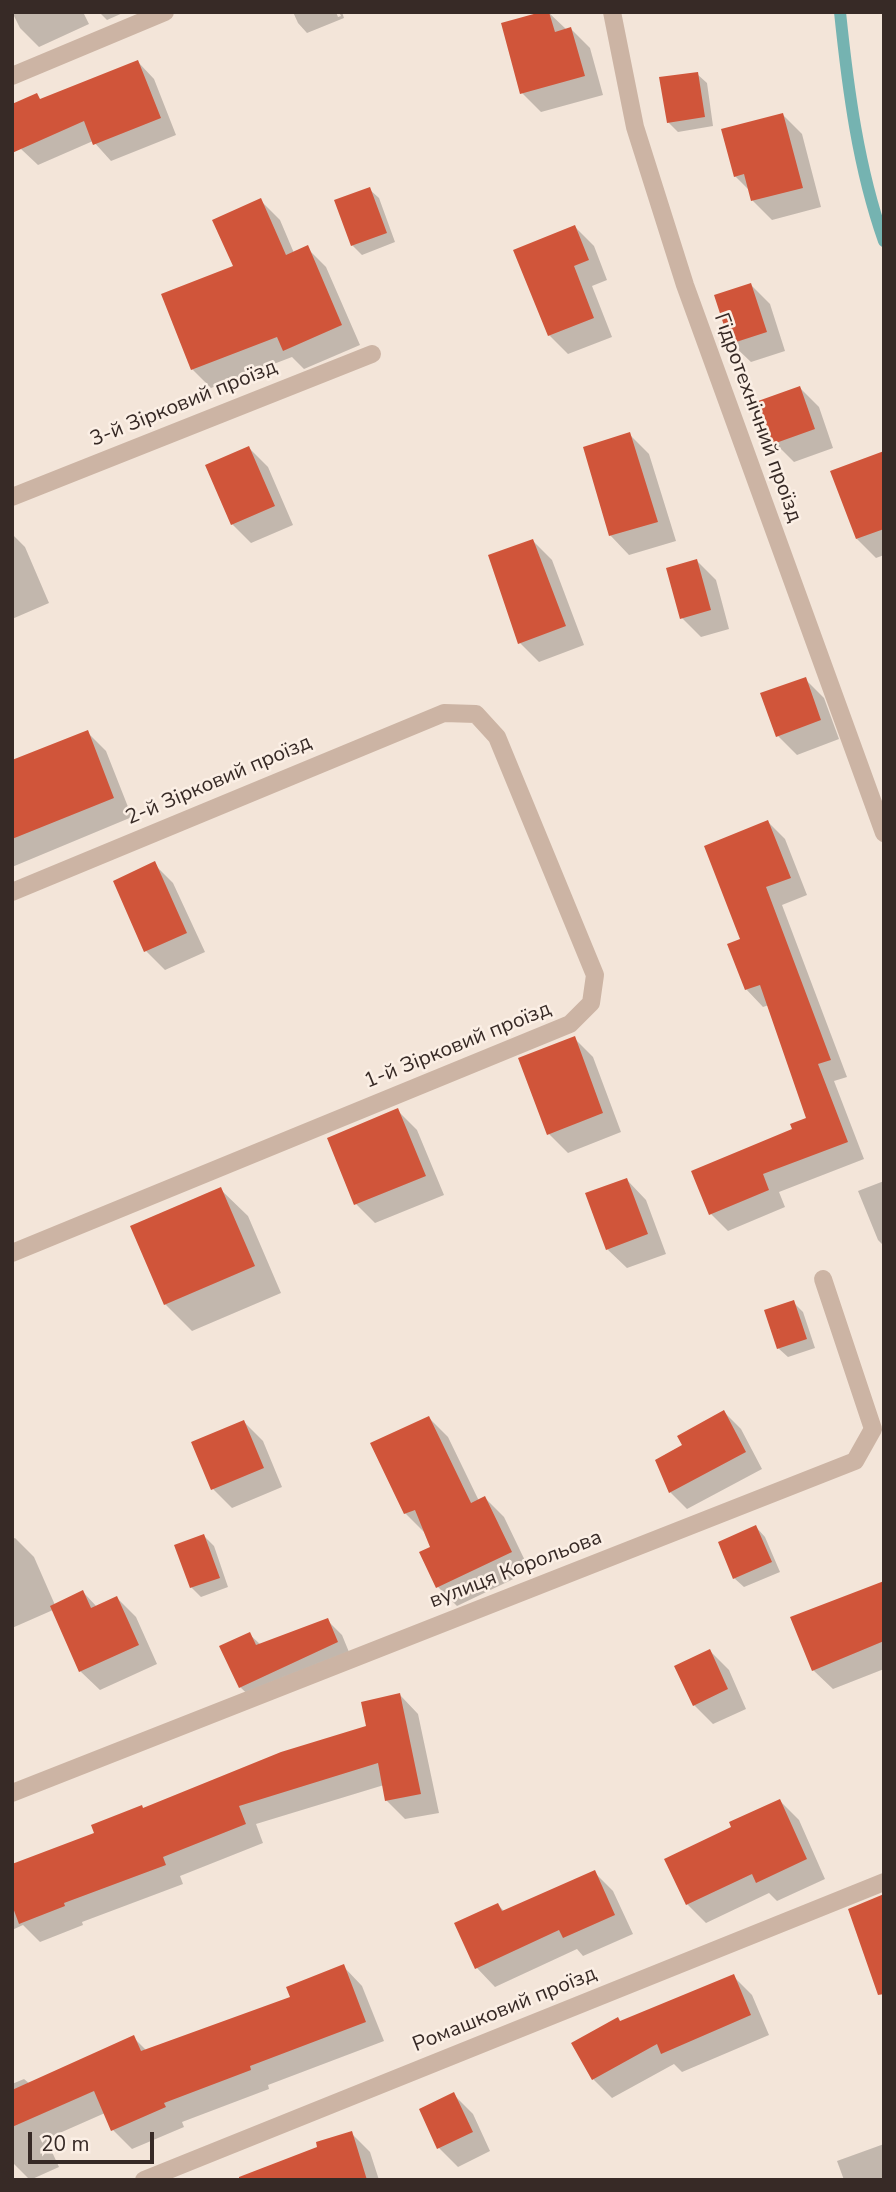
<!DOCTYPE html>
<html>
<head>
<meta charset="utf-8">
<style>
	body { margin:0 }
	#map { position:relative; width:896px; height:2192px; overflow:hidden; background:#f3e5d9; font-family:"Nunito Sans",sans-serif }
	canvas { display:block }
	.frame { position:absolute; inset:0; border:14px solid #372a26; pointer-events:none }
	.scale { position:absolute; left:28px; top:2132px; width:126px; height:32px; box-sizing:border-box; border:4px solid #372a26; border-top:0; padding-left:9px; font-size:21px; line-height:24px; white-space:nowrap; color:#372a26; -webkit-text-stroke:5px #fbefe5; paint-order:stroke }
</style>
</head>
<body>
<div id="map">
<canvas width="896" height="2192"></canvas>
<div class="frame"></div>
<div class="scale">20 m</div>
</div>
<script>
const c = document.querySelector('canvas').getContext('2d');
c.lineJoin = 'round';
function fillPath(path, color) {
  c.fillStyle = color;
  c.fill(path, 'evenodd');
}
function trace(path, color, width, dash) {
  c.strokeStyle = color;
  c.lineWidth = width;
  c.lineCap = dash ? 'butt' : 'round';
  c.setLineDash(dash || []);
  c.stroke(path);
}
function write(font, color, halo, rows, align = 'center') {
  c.font = font + ' "Nunito Sans",sans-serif';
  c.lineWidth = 5;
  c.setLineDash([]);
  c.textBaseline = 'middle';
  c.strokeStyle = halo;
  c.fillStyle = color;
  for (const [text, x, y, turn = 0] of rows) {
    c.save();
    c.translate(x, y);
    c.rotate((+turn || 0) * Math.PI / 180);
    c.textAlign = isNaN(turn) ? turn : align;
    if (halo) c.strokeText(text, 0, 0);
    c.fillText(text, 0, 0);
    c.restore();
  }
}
fillPath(new Path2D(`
	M12 12H83L89 24 39 47 20 28Z
	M99 12H125L107 20Z
	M293 12H336L338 17 341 16 339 12H342L344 18 307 33 298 23Z
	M548 12 567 30 571 29 590 48 603 95 541 112 522 93Z
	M138 62 154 79 176 135 111 161 93 141 38 165 21 149Z
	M697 74 707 83 713 126 678 132 668 122Z
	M783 115 802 134 821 207 772 220 753 201 750 191 735 176Z
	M369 189 379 198 395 242 362 255 352 245Z
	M260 200 280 220 294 253 307 248 326 267 360 345 304 369 292 357 211 388 192 369Z
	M575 227 594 246 607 280 592 286 612 337 568 354 549 335Z
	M751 285 770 304 785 351 751 362 731 343Z
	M800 388 819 407 833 448 794 462 775 443Z
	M629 434 649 454 676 541 629 555 610 535Z
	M249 448 268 467 293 525 251 543 232 524Z
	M884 455V555L876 558 857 539Z
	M12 534 25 547 49 603 12 619Z
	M533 541 552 560 584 645 539 662 520 643Z
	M697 561 716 580 729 629 701 637 682 618Z
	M805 679 824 698 839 739 797 755 778 736Z
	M87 732 106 751 132 817 12 867V764Z
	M768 822 785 839 807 895 782 905 847 1077 834 1081 864 1159 779 1192 785 1207 728 1231 711 1214 794 1130 808 1119 769 1005 763 1007 746 989 743 940Z
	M154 864 173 883 205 952 165 970 146 951Z
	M574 1038 593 1057 621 1132 568 1153 549 1134Z
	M398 1111 417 1130 444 1195 375 1223 356 1204Z
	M627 1180 646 1200 666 1254 627 1268 607 1249Z
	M884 1181V1246L878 1240 858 1191Z
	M220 1189 248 1216 281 1293 192 1331 165 1304Z
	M793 1302 803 1312 815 1348 788 1357 778 1348Z
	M724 1412 741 1429 762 1469 687 1509 670 1492 685 1446Z
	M429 1418 448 1437 479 1501 485 1498 504 1517 530 1571 457 1606 438 1587 421 1553 432 1548 424 1532 405 1513Z
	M244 1422 263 1441 282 1487 232 1508 213 1489Z
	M756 1527 765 1537 780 1572 744 1587 734 1578Z
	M204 1536 214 1546 228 1587 201 1597 191 1587Z
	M15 1538 34 1557 55 1605 83 1592 97 1607 117 1598 136 1617 157 1664 100 1690 80 1671 53 1610 12 1628V1539Z
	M884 1583V1669L833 1689 813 1670Z
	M327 1620 342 1635 351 1657 255 1701 240 1687 249 1634 261 1645Z
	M710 1651 729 1670 746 1709 713 1724 694 1705Z
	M400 1695 418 1714 439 1813 405 1819 386 1800 384 1785 256 1824 263 1843 180 1876 183 1884 82 1922 83 1925 40 1942 23 1925 12 1930V1866L96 1834 144 1809 368 1727Z
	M780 1801 799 1820 825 1879 777 1901 769 1893 706 1923 687 1904 734 1828Z
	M594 1872 613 1891 633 1934 583 1956 577 1949 495 1987 476 1967 498 1905 505 1912Z
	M343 1966 362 1986 384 2041 268 2085 269 2089 182 2122 184 2127 132 2149 113 2130 105 2113 46 2139 59 2167 30 2180 12 2162V2084L24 2079 30 2084 133 2037 147 2051 292 1998Z
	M733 1976 752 1995 769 2035 682 2072 674 2064 612 2098 593 2079 621 2023Z
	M454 2095 473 2114 490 2151 458 2167 439 2148Z
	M351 2133 370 2152 379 2180H238L320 2148Z
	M884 2144V2180H844L837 2161Z`), '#0003');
trace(new Path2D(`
	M840 12C848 89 858 167 884 241`), '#75b3b1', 12);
fillPath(new Path2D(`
	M541 12H549L555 32 571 27 585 76 520 94 501 23Z
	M138 60 161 118 93 145 84 121 12 153V104L37 93 40 99Z
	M698 72 705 117 667 123 659 77Z
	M783 113 803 188 751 201 744 174 734 177 721 129Z
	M370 187 387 233 351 246 334 200Z
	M261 198 286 255 308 245 342 325 283 351 277 337 191 370 161 294 233 266 212 220Z
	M575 225 589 260 574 266 594 318 548 336 513 250Z
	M751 283 767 332 730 344 714 295Z
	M800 386 815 429 773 444 758 401Z
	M630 432 658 522 609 536 583 447Z
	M249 446 275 506 231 525 205 465Z
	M884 451V529L856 539 830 471Z
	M533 539 566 626 518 644 488 555Z
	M697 559 711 610 680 619 666 568Z
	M806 677 821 720 776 737 760 693Z
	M88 730 114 798 12 839V760Z
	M768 820 791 878 766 887 831 1060 818 1064 848 1142 763 1174 769 1190 709 1215 691 1171 792 1129 790 1124 806 1118 760 985 745 990 727 944 740 939 704 846Z
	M155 861 187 933 144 952 113 881Z
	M575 1036 603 1113 547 1135 518 1058Z
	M398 1108 426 1176 354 1205 327 1138Z
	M627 1178 648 1234 606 1250 585 1193Z
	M221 1187 255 1266 164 1305 130 1226Z
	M794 1300 807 1339 777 1349 764 1310Z
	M724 1410 746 1452 669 1493 655 1460 682 1445 677 1436Z
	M429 1416 471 1503 485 1496 512 1552 436 1588 419 1552 430 1547 415 1510 404 1514 370 1443Z
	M244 1420 264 1468 211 1490 191 1442Z
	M756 1525 772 1562 733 1579 718 1542Z
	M204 1534 220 1578 190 1588 174 1545Z
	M884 1581V1641L812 1671 790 1617Z
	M83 1590 91 1608 117 1596 139 1645 79 1672 50 1606Z
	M328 1618 338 1642 239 1688 219 1646 250 1632 256 1645Z
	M710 1649 728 1689 693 1706 674 1666Z
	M400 1693 421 1794 385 1801 378 1763 239 1806 246 1824 163 1857 166 1865 64 1903 65 1906 19 1924 12 1905V1864L94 1833 91 1825 142 1805 143 1808 281 1752 366 1726 361 1702Z
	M780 1799 807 1859 756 1883 752 1874 686 1905 664 1859 731 1827 729 1822Z
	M595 1870 615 1915 563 1938 559 1930 475 1969 454 1923 498 1903 502 1911Z
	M884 1894V1994L878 1995 848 1909Z
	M344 1964 366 2022 250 2066 251 2070 164 2103 166 2107 111 2131 94 2091 12 2127V2090L134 2035 141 2051 290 1997 286 1987Z
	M734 1974 751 2015 661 2054 657 2044 592 2080 571 2043 618 2017 620 2021Z
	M454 2092 473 2132 437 2149 419 2109Z
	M352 2131 367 2180H239V2177L317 2147 316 2142Z`), '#d0553a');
trace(new Path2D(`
	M612 12 635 127 685 285 884 833
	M12 76 165 12
	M12 497 372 354
	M12 892 444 713 476 714 497 737 595 975 591 1003 570 1024 12 1253
	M12 1793 855 1461 873 1429 823 1279
	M144 2180 884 1882`), '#ccb4a4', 18);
write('21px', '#372a26', '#fbefe5', [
	["3-й Зірковий проїзд",184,404,-22],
	["Гідротехнічний проїзд",757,418,70],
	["2-й Зірковий проїзд",219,781,-23],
	["1-й Зірковий проїзд",458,1046,-22],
	["вулиця Корольова",516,1570,-21],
	["Ромашковий проїзд",505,2010,-22]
]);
</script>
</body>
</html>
